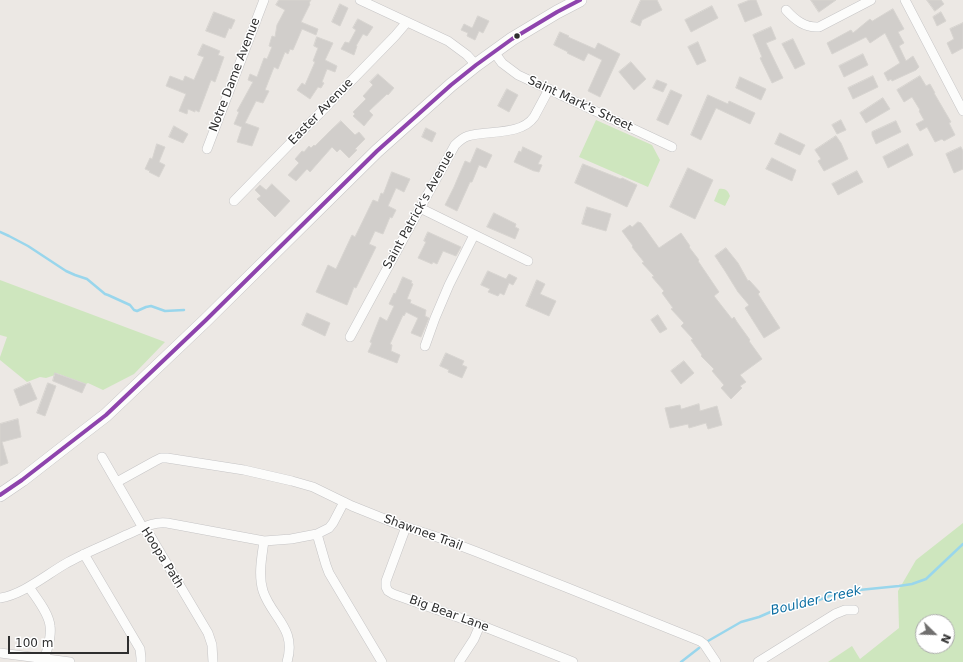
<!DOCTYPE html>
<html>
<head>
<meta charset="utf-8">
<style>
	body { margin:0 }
	#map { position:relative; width:963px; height:662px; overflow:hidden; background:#ece8e4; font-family:"DejaVu Sans",sans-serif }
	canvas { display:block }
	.north { position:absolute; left:915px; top:614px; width:40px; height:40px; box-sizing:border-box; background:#fff; border:1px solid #ababab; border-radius:50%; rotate:113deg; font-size:11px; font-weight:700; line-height:16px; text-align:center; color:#2e2e2e }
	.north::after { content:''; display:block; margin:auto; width:14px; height:18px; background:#706f6e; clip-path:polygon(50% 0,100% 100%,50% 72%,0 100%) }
	.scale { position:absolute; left:8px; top:636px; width:121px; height:18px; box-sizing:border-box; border:2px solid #2e2e2e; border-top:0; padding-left:5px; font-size:12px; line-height:14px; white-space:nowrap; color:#2e2e2e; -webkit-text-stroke:3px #fff; paint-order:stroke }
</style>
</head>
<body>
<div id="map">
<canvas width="963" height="662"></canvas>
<div class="north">N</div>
<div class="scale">100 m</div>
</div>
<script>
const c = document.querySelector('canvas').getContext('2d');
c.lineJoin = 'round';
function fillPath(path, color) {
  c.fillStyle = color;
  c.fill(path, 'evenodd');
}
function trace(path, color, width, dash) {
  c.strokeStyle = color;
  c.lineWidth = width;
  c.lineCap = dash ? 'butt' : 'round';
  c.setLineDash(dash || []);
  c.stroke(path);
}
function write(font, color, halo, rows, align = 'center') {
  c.font = font + ' "DejaVu Sans",sans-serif';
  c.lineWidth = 3;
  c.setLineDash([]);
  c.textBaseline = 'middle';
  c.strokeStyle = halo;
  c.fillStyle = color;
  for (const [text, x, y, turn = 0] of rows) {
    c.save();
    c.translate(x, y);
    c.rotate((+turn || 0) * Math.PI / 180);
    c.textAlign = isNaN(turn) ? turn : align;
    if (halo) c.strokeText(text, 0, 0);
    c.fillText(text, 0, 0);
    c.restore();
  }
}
fillPath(new Path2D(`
	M596 120 652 145 660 160 648 187 579 157Z
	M719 189C726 188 728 191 730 196L725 206 714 201Z
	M0 280 165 342 134 374 103 390 88 383 86 384 56 373 55 375 46 378 40 377 27 382 0 360V357L7 337 0 335Z
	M963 523V662H828L852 646 860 659 899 628 898 591 916 560ZM923 622H947V646H923Z`), '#cee6be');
trace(new Path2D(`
	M0 232 9 236 28 246 66 271 75 275 87 279 105 294 108 295 130 305 134 310 137 311 146 307 151 306 165 311 184 310
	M708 641 741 622 759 617 775 610 803 606 832 595 849 591 899 586 912 584 926 579 963 544
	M681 662 699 648`), '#99d6ec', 2.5);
const building = new Path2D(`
	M279 0H311L309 3 310 4 301 22 318 29 316 35 302 29 293 50 290 49 288 54 285 52 278 69 274 67 265 90 269 91 263 103 256 101 245 123 259 128 252 146 237 142 242 127 234 124 239 112 237 111 253 82 248 80 250 74 257 77 264 58 267 59 272 47 269 46 272 36 275 37 277 25 285 10 276 5Z
	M641 0H657L662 10 642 20 640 26 631 22Z
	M750 0H756L762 15 745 22 738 5Z
	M811 0H836L819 12Z
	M927 0H941L944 4 935 11Z
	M340 4 348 8 340 26 332 22Z
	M712 6 718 18 691 32 685 20Z
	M893 9 904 29 898 32 904 43 899 46 906 61 913 56 919 67 916 70 892 81 891 79 888 81 884 73 900 63 885 33 870 43 866 37 832 54 827 43 851 30 853 33 870 19 872 21Z
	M214 12 235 20 231 29 229 28 225 38 206 31Z
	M941 12 946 21 937 26 933 17Z
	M478 16 489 21 483 33 479 31 475 40 467 36 468 33 461 30 464 24 472 28Z
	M358 19 373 27 367 36 363 34 356 46H357L354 55 341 49 345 42 349 43 356 30 353 28Z
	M963 23V48L952 54 947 43 954 39 950 29Z
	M771 27 776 39 766 43 783 78 772 83 760 58 762 57 753 35Z
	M560 32 569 36 568 37 595 49 598 43 620 54 600 97 588 91 602 60 588 53 584 61 567 53 568 52 554 45Z
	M317 37 333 43 325 60 337 66 335 72 327 69 322 82 324 83 321 88 318 87 310 99 297 90 302 83 305 85 315 62 313 61 318 48 314 46Z
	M793 39 805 64 795 69 782 44Z
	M698 42 706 61 697 65 688 47Z
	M203 44 220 51 218 55 224 57 215 82 211 80 199 112 195 110V112L188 109 187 114 179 111 186 94 166 86 170 76 183 81 185 76 194 80 204 57 198 55Z
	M863 54 868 65 844 77 839 66Z
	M631 62 646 79 634 90 619 72Z
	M378 74 394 88 388 95 387 94 369 111 373 115 364 126 353 116 355 114 353 112 366 99 363 96 373 85 370 82Z
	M873 76 878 87 853 99 848 88Z
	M920 76 926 86 930 84 935 93H934L951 122 949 123 955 135 944 141 942 139 935 142 927 127 920 131 916 124 924 120 919 111 920 110 912 97 904 102 897 90Z
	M740 77 766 89 761 100 736 88Z
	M657 80 667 84 663 92 653 88Z
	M507 89 518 95 509 112 498 106Z
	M671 90 682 95 668 125 657 120Z
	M708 95 728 104 729 101 755 113 750 124 716 108 701 140 691 135Z
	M883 98 890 109 866 123 860 113Z
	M841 120 846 130 837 134 832 125Z
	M341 121 355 135 359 132 365 139 355 149 357 150 349 158 340 149 337 152 332 147 310 172 307 169 296 181 288 175 299 163 295 159 302 151 304 152 309 146 311 148 314 145 315 146 330 131Z
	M896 121 901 132 876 144 872 135V132Z
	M174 126 188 134 183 143 169 137Z
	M426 128 436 133 432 142 422 137Z
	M780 133 805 145 800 155 775 144Z
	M836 136 841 143 848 159 824 171 818 161 821 159 815 150Z
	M157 144 165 147 159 162 165 165 159 177 149 172 150 171 145 169 150 158 152 159Z
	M908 144 913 155 888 168 883 157Z
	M523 147 542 156 538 164 542 165 539 172 535 171H534L514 162 519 151 521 152Z
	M961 147 963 151V169L954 173 946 154Z
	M477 148 492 155 486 168 479 165 472 182H470L457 211 445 205 454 187 465 161 470 163Z
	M772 158 796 170 792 181 766 169Z
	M583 164 621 179 622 178 637 185 627 207 575 183Z
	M688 168 713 180 695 219 670 207Z
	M857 171 863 182 838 195 832 184Z
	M392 172 410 179 404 192 396 188 388 206 396 210 392 218 390 217 383 234 375 231 369 244 376 247 356 288 354 287 347 305 316 292 328 265 336 269 352 235 355 237 373 200 378 202 381 193 383 194Z
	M272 184 290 201 275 217 257 199 261 196 255 190 260 185 266 190Z
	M587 207 611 214 606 231 582 224Z
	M494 213 516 224 515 227 519 229 515 239 487 227Z
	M638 222 641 223 659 248 681 233 690 246 689 247 699 260 698 261 719 292 714 296 732 319 734 317 737 322 750 340 749 341 762 359 740 375 746 382 740 386 742 388 731 399 721 388 724 385 712 371 714 369 701 356 702 355 691 340 693 339 681 326 684 323 671 309 673 308 662 293 664 291 652 277 654 276 642 263 644 262 632 247 633 246 622 231 630 225 632 227Z
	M428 232 461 247 456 256 443 251 437 264 433 262 432 264 418 258 426 242 424 241Z
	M726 248 738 263 748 281 749 280 760 292 758 294 780 328 764 338 745 308 749 305 738 292 725 271 715 256Z
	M488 271 506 279 509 274 517 278 513 285 509 283 504 295 500 293 498 296 488 292 490 289 481 285Z
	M403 277 412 281 411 283 413 284 407 299 411 300 410 303 426 310 425 316 429 318 421 337 411 333 418 318 406 312 404 316 403 315 390 344 392 345 391 351 400 355 397 363 368 352 372 343 370 342 380 317 387 321 394 306 389 304 394 293 395 294Z
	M537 280 545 284 540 294 556 301 549 316 526 306Z
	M307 313 330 323 325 336 302 325Z
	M658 315 667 329 660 333 651 320Z
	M446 353 464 361 462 365 467 367 462 378 448 372 449 370 440 366Z
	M684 361 694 373 681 384 671 371Z
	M55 373 86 384 82 393 53 381Z
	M30 383 37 399 20 406 14 390Z
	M48 383 56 386 45 416 37 413Z
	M699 404 700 411 717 406 722 425 708 429 706 423 689 428 688 424 670 428 665 408 680 405 681 409Z
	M18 419 21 437 2 442 8 463 0 466V424Z`);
fillPath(building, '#d1cecb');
trace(building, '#d7d4d0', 1);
const minor = new Path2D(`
	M360 0 448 41 467 55 476 65
	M905 0 963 111
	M786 10C795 20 805 28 819 27L871 0
	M494 52 502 63 518 75 672 147
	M207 149 264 0
	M234 201 395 36 407 22
	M420 208 528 261
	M350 337 420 208 455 145C459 141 462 138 468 136 487 130 521 136 534 117L549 89
	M425 346 435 318 449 285 474 235
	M102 457 143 528 151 537 208 633 212 645 213 662
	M117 482 155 461 161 458H167L244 470 292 481 313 487 352 506 397 524 440 538 477 552 568 588 700 641 704 644 716 662
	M406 527 386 581V587L388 591 393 594 480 625 573 662
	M317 534 326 565 329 573 382 662
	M264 541C262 556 258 575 263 591 272 618 297 628 287 662
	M84 554 140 649 141 658V662
	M29 587C36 598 49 613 50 626 52 637 47 648 45 658
	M0 598C22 595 46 575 65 564 84 553 106 545 126 535 139 530 152 521 167 523L264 541 291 539 317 534 329 528 333 523 344 502
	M0 653 70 662
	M459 662 474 639 480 625
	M758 662 835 614 845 610H854`);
const secondary = new Path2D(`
	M0 495 22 480 67 445 106 415 206 320 377 151 451 85 476 65 512 39 557 12 580 0`);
trace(minor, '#c5c4c5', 10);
trace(secondary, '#c5c4c5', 14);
trace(minor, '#fcfcfb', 9);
trace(secondary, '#fcfcfb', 13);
trace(new Path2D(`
	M0 495 22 480 106 415 206 320 377 151 451 85 476 65 512 39 557 12 580 0`), '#8e44ad', 4);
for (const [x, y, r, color] of [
	[517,36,3.5,"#2e2e2e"]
]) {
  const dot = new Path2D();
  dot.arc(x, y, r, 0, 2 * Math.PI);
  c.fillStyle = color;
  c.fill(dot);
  trace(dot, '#fff', 1.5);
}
write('12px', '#2e2e2e', '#fff', [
	["Notre Dame Avenue",235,75,-69],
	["Saint Mark's Street",580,104,25],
	["Easter Avenue",321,112,-46],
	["Saint Patrick's Avenue",419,210,-61],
	["Shawnee Trail",423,533,20],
	["Hoopa Path",162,558,58],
	["Big Bear Lane",449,614,20]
]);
write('italic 13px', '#0d6fa3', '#fff', [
	["Boulder Creek",816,601,-13]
]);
</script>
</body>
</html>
